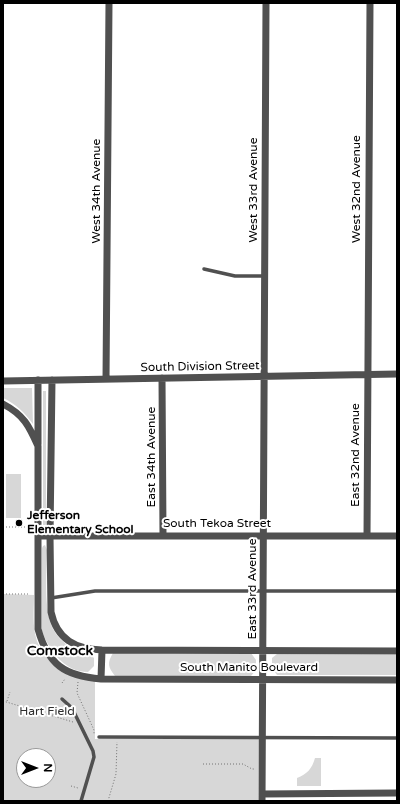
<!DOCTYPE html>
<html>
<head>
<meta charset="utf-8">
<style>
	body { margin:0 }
	#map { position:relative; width:400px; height:804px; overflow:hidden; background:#fff; font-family:"Varela Round",sans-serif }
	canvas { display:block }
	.frame { position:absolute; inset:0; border:4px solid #000; pointer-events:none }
	.north { position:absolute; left:16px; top:748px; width:40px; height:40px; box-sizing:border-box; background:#fff; border:1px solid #999; border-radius:50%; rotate:90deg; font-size:11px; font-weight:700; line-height:16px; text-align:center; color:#000 }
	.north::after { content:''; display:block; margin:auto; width:14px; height:18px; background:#000; clip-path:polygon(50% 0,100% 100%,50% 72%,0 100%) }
</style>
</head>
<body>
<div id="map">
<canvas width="400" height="804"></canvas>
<div class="frame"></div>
<div class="north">N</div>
</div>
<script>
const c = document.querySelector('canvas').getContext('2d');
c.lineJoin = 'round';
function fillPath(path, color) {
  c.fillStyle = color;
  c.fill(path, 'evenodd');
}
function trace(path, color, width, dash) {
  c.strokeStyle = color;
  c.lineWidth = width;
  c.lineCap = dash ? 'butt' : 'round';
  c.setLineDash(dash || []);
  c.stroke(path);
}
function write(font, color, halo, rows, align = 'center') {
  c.font = font + ' "Varela Round",sans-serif';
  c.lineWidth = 4;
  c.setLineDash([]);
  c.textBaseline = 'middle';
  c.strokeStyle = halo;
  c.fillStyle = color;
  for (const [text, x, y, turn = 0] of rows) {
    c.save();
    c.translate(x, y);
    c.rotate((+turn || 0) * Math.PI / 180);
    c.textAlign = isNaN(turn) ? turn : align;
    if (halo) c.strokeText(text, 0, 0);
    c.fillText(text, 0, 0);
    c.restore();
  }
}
fillPath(new Path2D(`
	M3 388H32L33 424C24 412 16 404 3 398Z
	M43 391H46V525H43Z
	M6 474H21V496H6Z
	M6 496H21V518H6Z
	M45 545 47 550C47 572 43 609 53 629 56 635 61 640 67 645 75 651 88 651 94 658V666L88 672C65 672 49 651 42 631V548L43 546Z
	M3 594 34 595C34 610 32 626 37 641 46 666 70 678 95 681V739H259L258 801H3ZM24 756H48V780H24Z
	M113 653H251L256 660V670L251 676H115C108 667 107 663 113 653Z
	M277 654 397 655V675H277L272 668V658Z
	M315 758H321V786H297V778C307 774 312 769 315 758Z`), '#d7d7d7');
trace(new Path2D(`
	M3 527H31
	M3 594H30
	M78 682 77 693 94 730V735
	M62 683 65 679
	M3 701 73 722
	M7 701 10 692
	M53 715 54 710
	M203 764H243L252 769H255
	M71 786 78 788
	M108 801 116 774 117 742`), '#727272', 1, [1, 2]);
trace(new Path2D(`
	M204 269 235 276H264
	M51 598 95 591H397
	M62 699 72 708 93 751 94 757 81 801
	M99 737 397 738`), '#505050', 3.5);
trace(new Path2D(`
	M162 378 163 535
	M106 379 109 3
	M38 380V444
	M52 380 50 536 51 612C57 640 76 649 102 650L397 651
	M3 381 397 374
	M3 404C24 415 29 426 38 446V629C48 665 65 676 101 679L397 680
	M38 536H397
	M367 536 370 3
	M101 679 102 650
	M262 794 397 793
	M262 801 266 3`), '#505050', 7);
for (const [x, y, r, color] of [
	[19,523,4,"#000"]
]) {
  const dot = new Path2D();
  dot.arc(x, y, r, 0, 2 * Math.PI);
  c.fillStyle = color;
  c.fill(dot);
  trace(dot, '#fff', 1.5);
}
write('12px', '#000', '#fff', [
	["West 32nd Avenue",357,189,-90],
	["West 33rd Avenue",254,190,-90],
	["West 34th Avenue",97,191,-90],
	["South Division Street",200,367,-1],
	["East 32nd Avenue",356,455,-90],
	["East 34th Avenue",152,457,-90],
	["South Tekoa Street",217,524],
	["East 33rd Avenue",253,589,-90],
	["South Manito Boulevard",249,668]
]);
write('bold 12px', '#000', '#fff', [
	["Jefferson",27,516],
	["Elementary School",27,530]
], 'left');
write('12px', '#2e2e2e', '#fff', [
	["Hart Field",47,712]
]);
write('bold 14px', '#000', '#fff', [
	["Comstock",60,651]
]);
</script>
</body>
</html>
